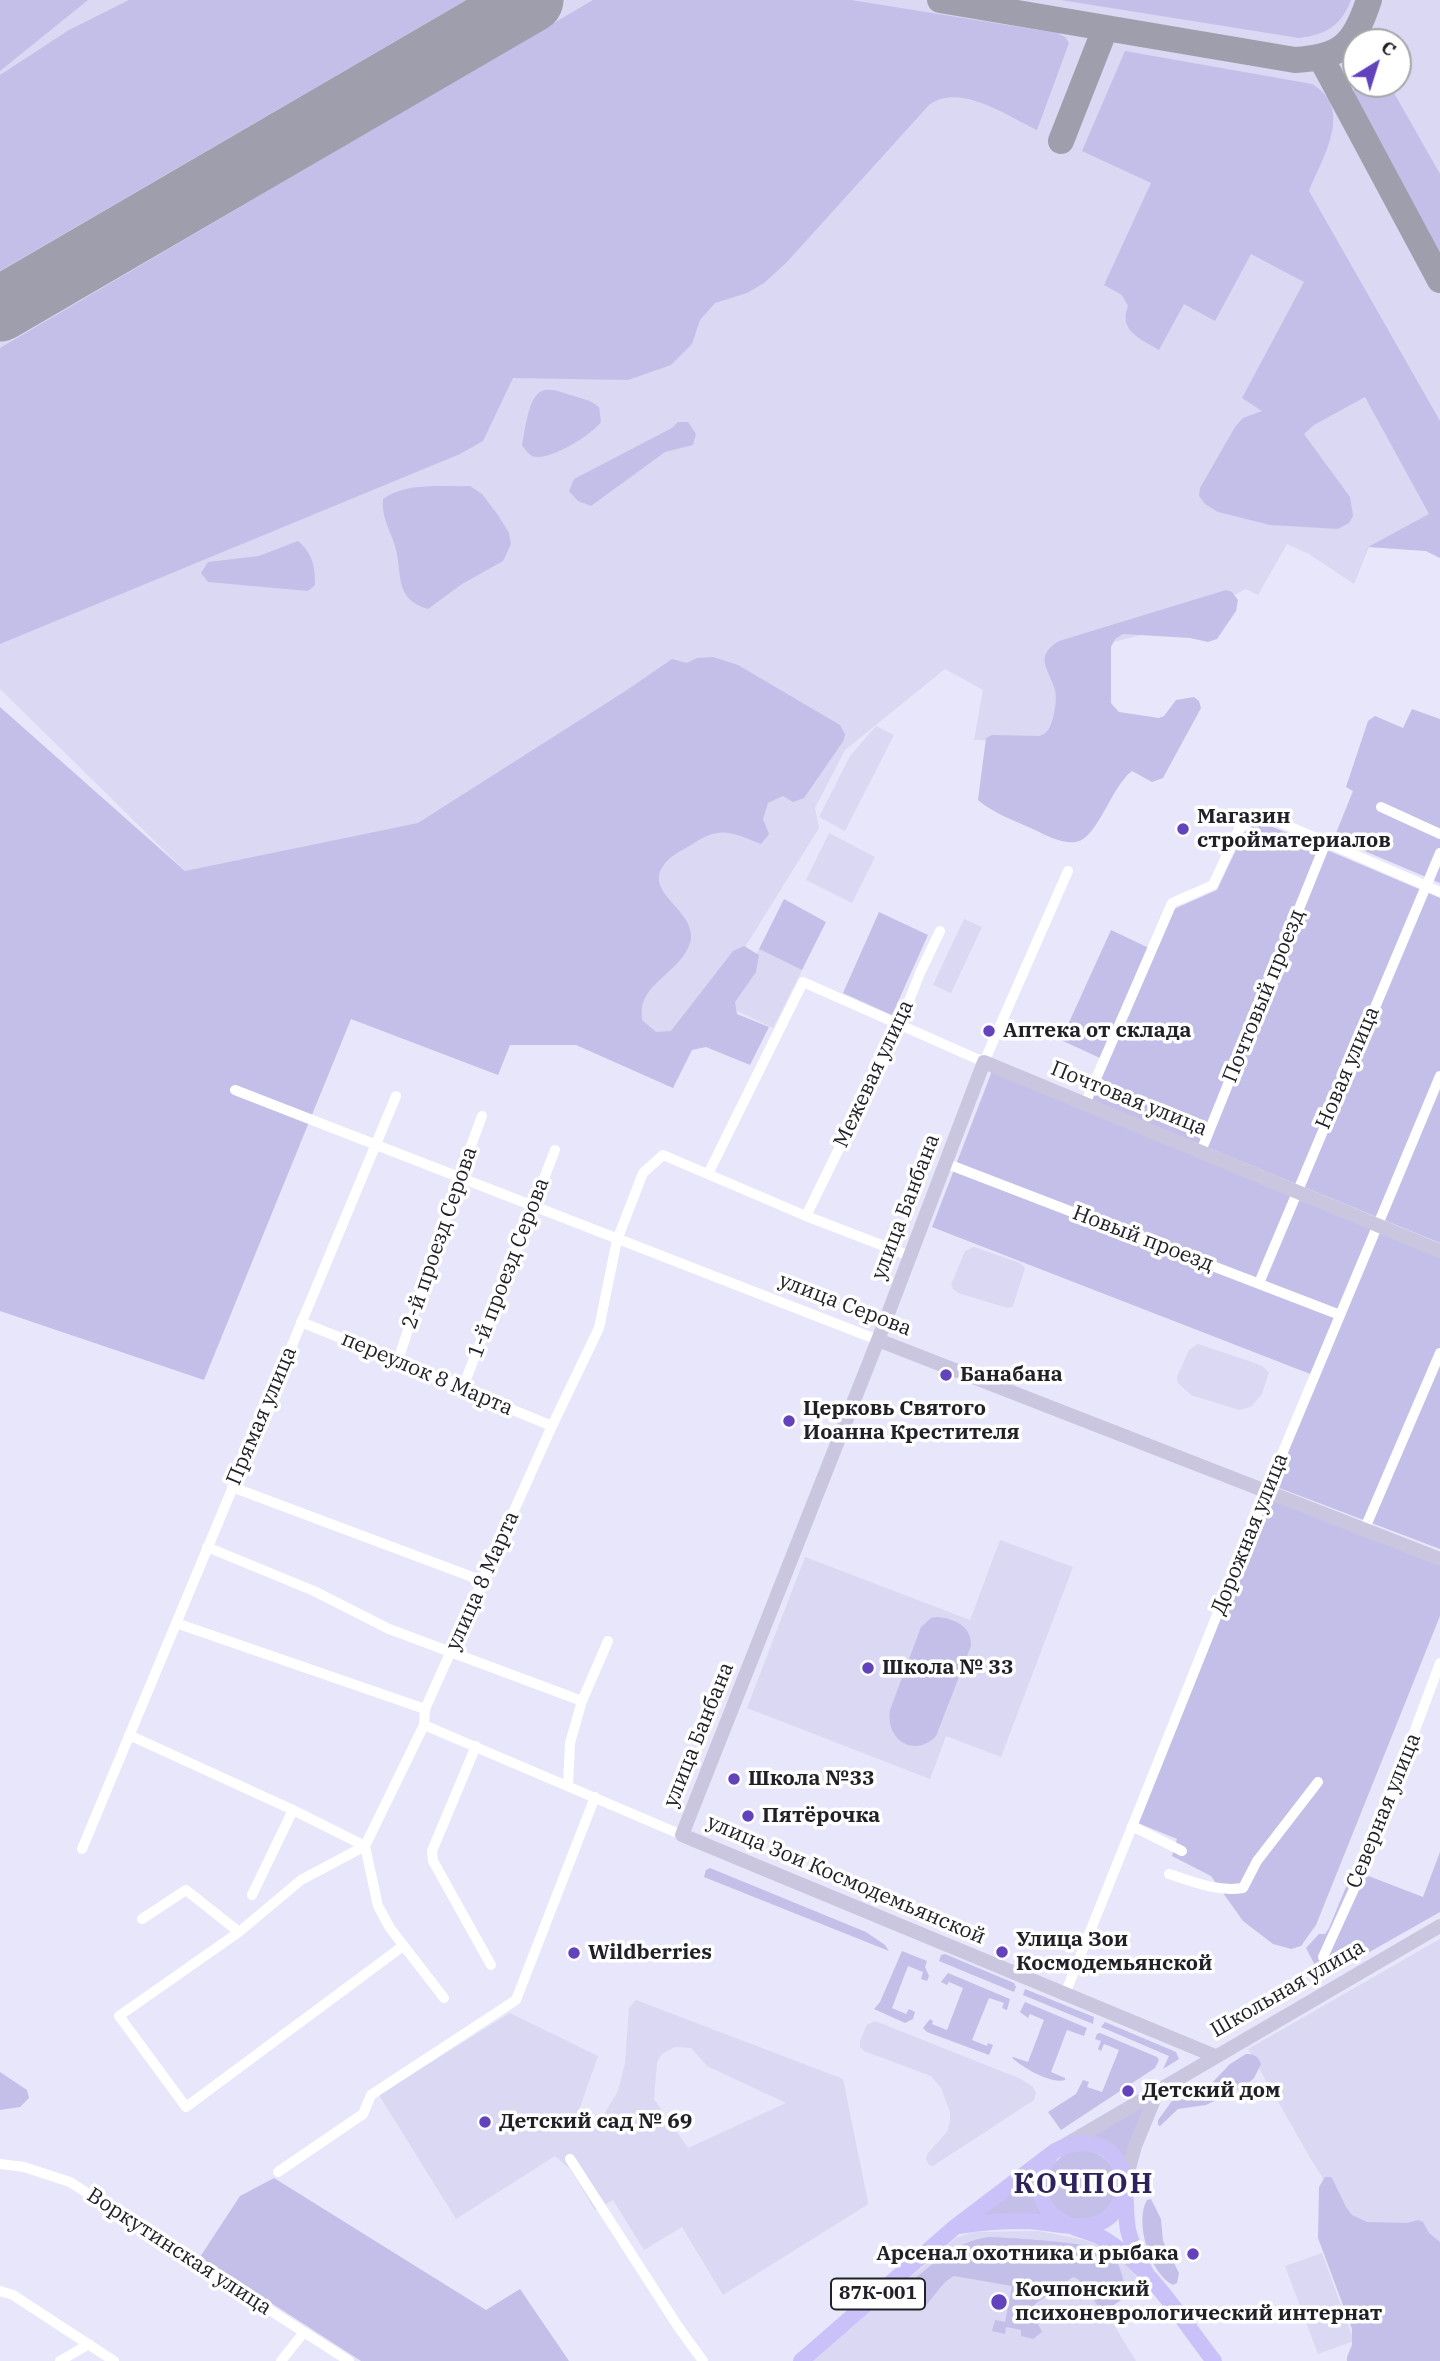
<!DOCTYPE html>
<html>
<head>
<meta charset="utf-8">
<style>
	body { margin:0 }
	#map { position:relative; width:1440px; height:2361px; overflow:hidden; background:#e8e6fa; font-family:"IBM Plex Serif",serif }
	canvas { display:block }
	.north { position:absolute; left:1342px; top:28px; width:70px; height:70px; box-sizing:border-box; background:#fff; border:2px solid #a6a6a9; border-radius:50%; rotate:38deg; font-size:19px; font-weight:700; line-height:28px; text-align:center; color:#202027 }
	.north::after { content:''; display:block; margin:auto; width:24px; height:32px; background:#6243bc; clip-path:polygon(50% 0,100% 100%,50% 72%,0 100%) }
</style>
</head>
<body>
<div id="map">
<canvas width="1440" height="2361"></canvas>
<div class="north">С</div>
</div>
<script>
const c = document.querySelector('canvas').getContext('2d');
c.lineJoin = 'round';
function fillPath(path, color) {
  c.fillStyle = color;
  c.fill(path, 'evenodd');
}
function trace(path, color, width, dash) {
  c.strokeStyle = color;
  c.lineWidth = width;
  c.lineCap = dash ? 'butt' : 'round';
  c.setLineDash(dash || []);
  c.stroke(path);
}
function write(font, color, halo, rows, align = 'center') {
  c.font = font + ' "IBM Plex Serif",serif';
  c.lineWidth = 7;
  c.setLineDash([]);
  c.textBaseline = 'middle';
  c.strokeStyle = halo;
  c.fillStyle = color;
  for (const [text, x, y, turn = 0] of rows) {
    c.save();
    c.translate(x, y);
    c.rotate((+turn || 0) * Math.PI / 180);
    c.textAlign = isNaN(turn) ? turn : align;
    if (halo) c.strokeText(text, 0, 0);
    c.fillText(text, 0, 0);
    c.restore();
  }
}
fillPath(new Path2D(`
	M0 0H1440V558L1426 551 1369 547 1354 584 1309 554 1287 544 1258 595 1246 589 1169 628 1054 657 1063 697 1047 742 974 740 983 690 945 669 845 750 815 808 819 828 671 1066 229 914 0 689ZM1356 42H1398V84H1356Z
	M876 726 894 735 845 831 819 817 850 756Z
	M829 833 875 857 852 903 806 880Z
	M964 919 982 927 951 993 933 985Z
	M759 949 802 970 773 1028 731 1008Z
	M974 1247 1020 1263 1025 1268 1013 1306 1008 1308 958 1293 953 1289 951 1285 965 1251Z
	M1198 1344 1249 1361 1262 1366 1269 1372 1262 1394 1251 1407 1239 1410 1191 1395 1178 1383 1177 1377 1189 1350Z
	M1000 1540 1073 1567 1001 1757 946 1736 930 1779 747 1708 805 1557 970 1620Z
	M1440 1939V2361H1437L1312 2161 1248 2049Z
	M636 2000 843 2079 868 2202 867 2205 723 2295 682 2227 644 2250 613 2200 595 2210 570 2169 555 2156 456 2219 379 2095 510 2013 598 2056 572 2130 577 2131 589 2127 601 2119 618 2091 625 2063 629 2008ZM675 2047 691 2048 707 2066 786 2103 688 2148 654 2099 657 2062 662 2054Z
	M875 2021 1021 2079 1033 2087 1036 2093 1034 2100 933 2166 929 2165 926 2159 928 2153 947 2132 950 2121V2112L941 2088 931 2076 864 2051 860 2047V2041L867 2025Z
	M1039 2231 1084 2240 1106 2248 1130 2269 1141 2283 1106 2312 1136 2361H813L956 2238 973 2232Z
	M1322 2253 1354 2341 1318 2354 1285 2266Z`), '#dad8f2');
fillPath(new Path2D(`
	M0 0H88L0 71Z
	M129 0H466L0 271V75L69 30Z
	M593 0H851L1057 33 1065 37 1069 43 1037 130C1007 116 960 82 929 105L786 263 764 283 747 293 715 303 700 320 692 344 671 365 628 380 513 378 483 441 460 454 0 644V348Z
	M1061 0H1351C1341 26 1325 35 1299 38Z
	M1125 51 1312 84C1355 109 1322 158 1309 191L1440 421V558L1426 551 1368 547 1429 514 1365 397 1314 425 1304 434 1350 497 1353 516 1349 523 1338 529 1270 525 1218 512 1205 504 1199 496 1200 488 1235 427 1243 418 1262 411 1242 398 1304 282 1251 254 1215 321 1184 304 1159 350C1141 339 1118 331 1128 306L1122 295 1104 285 1151 183 1082 151Z
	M1356 83 1389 84 1440 174V254L1353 95Z
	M554 390 590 401 599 407 601 422C591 435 557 456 539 457 531 458 527 452 522 445 525 432 528 396 542 391 546 389 550 390 554 390Z
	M678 422H688L696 434 693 445 665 452 591 506 578 501 569 491 574 479 672 428Z
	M470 486 482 494 498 515 509 533 511 544 503 561 462 584 428 609C393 599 403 573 395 546 390 530 381 516 383 499 407 482 441 487 470 486Z
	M298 541C313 554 315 566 315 585L308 591 208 582 201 573 208 562 259 556Z
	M1226 590 1232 592 1238 600 1236 611 1217 639 1208 642 1190 638 1123 634 1115 639 1111 647V703L1119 712 1159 718 1164 716 1176 700 1194 697 1199 701 1201 708 1163 778 1152 782 1132 771C1112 785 1098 838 1076 842 1063 844 1047 836 1035 830 1016 821 994 814 978 800L986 738 992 735 1040 736C1049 732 1050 727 1053 718 1055 709 1057 700 1055 690 1049 669 1033 657 1059 641Z
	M713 657 738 665 840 725 845 734 844 740 804 798 793 802 783 796 768 803 763 819 769 834 761 844C731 832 720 825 691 845 684 849 674 854 668 860 637 891 695 908 691 939 686 966 650 980 643 1003 641 1008 642 1015 642 1020L656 1032 671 1031 733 951 744 946 759 955 756 972 735 1002 737 1014 769 1027 750 1065 706 1047 692 1050 673 1088 576 1045H510L498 1075 351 1019 204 1380 0 1311V707L185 871 418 823 627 690 672 659 687 663 697 658Z
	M1412 709 1440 719V883L1334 838 1353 791 1346 787 1368 721 1375 716 1403 728Z
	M1254 825H1268L1440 898V1243L1090 1099 1174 909 1217 890 1244 833Z
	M784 899 826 922 802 970 759 949Z
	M879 912 928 935 892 1015 843 993Z
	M1111 930 1149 948 1100 1058 1061 1040Z
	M992 1071 1440 1258V1549L1274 1486 1318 1377 932 1227Z
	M1268 1498 1440 1565V1616L1316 1925 1301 1946 1291 1949 1273 1944 1243 1921 1211 1876 1172 1856 1177 1839 1138 1823Z
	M936 1617C954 1618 972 1626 971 1646L936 1736C914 1759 885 1739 890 1710L921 1627 931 1618Z
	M1440 1852V1912L1322 1979 1306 1948 1319 1934H1325L1329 1928 1353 1870 1423 1897Z
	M710 1868 866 1932 885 1945 889 1951 704 1877 706 1870Z
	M902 1951 927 1961 925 1967 929 1976 927 1981 921 1979 923 1972 908 1966 892 2008 906 2014 909 2009 915 2012 913 2019 905 2023 874 2009 880 2002Z
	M945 1954 1014 1983 1016 1987 1014 1992 939 1961 941 1955Z
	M948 1973 1010 1999 1007 2010 1002 2008 1004 2003 989 1998 972 2040 987 2046 988 2043 993 2045 989 2055 927 2032 923 2028 930 2019 933 2021 932 2024 947 2030 963 1988 949 1982 947 1985 941 1982Z
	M1025 1989 1094 2017 1093 2024 1023 1995Z
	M1025 2002 1087 2028 1084 2036 1067 2030 1051 2072 1065 2078V2080C1050 2084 1024 2068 1012 2058L1013 2057 1028 2062 1044 2020 1030 2014 1028 2018 1020 2012Z
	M1105 2022 1176 2052 1179 2059 1163 2069 1169 2056 1101 2027Z
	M1100 2033 1157 2057 1159 2060 1155 2068 1061 2130 1048 2112 1076 2094 1083 2080 1089 2082 1087 2087 1102 2092 1119 2050 1104 2044 1101 2051 1098 2049 1101 2041 1095 2039 1097 2034Z
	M1246 2054C1254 2054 1258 2056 1261 2064L1254 2078 1245 2086 1206 2105 1178 2109 1160 2126 1158 2125V2120L1172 2101 1184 2094 1208 2087 1230 2064Z
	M0 2072 27 2090 29 2098 20 2107 0 2110Z
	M1150 2098 1125 2171 1080 2139Z
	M1047 2185a35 35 0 1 1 70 0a35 35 0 1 1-70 0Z
	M1033 2175 1044 2215H980Z
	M1325 2177H1331L1333 2180 1346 2207 1352 2215 1367 2222 1407 2223 1418 2220 1423 2222 1429 2233 1440 2242V2361H1347V2357L1352 2345V2329L1318 2238 1319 2187Z
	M274 2178 486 2310 520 2289 569 2361H361L200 2257 240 2196Z
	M1151 2199 1161 2219 1163 2241 1179 2273 1177 2283 1173 2285C1150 2274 1134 2221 1147 2200Z
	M989 2237C1012 2238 1091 2242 1109 2252 1119 2258 1126 2285 1126 2297L1104 2311 1105 2312C1092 2304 1087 2281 1073 2277L1035 2304 1032 2312 1042 2332 1033 2339 1021 2336V2330L1006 2327 1005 2334 992 2331 995 2320 1005 2322 1012 2286 954 2276C939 2283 933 2302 920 2310L903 2295 904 2288C929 2267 955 2241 989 2237Z`), '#c3bfe8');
trace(new Path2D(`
	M940 0 1295 60C1342 57 1354 45 1369 0
	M1321 58 1440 280
	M1061 141 1105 29`), '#9f9eac', 26);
trace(new Path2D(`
	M0 309 531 0`), '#9f9eac', 65);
trace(new Path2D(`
	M1381 807 1440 834
	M235 1090 878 1340
	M1085 1104 1172 903 1213 885 1239 829 1252 819 1270 818 1440 892
	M1201 1151 1326 842
	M945 1163 1340 1315
	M708 1174 803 982 984 1062 1068 871
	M806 1216 900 1024 920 973 940 931
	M1259 1283 1440 853
	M301 1322 463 1387 486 1396 496 1403 552 1426
	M398 1360 459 1178 482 1116
	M463 1387 555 1150
	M232 1487 483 1581
	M1365 1528 1440 1353
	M207 1547 314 1591 389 1629 582 1701
	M176 1623 425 1709
	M424 1725 682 1835
	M129 1735 293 1810 365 1846
	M476 1746 432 1851 433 1861 491 1965
	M568 1786 570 1743 582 1701 608 1641
	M1132 1826 1182 1851
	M365 1846 301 1880 239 1932 119 2016 186 2107 403 1946
	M82 1849 396 1096
	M1169 1874C1193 1882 1218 1892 1243 1888L1257 1861 1318 1782
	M252 1895 293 1810
	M142 1919 186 1890 239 1932
	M1323 1957 1364 1867 1440 1663
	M1065 1994 1267 1490 1440 1076
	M444 1998 390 1928 378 1906 365 1846 424 1725 425 1709 552 1426 599 1328 617 1240 643 1173 663 1155 806 1216 910 1256
	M570 2159 679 2328 703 2361
	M0 2164 24 2167 70 2182 349 2361
	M278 2172 363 2114 371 2095 516 2000 595 1797
	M0 2291 13 2295 114 2361
	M60 2361 89 2344
	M281 2361 304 2332`), '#fff', 10);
trace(new Path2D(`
	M878 1340 1440 1559
	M1215 2056 682 1835 878 1340 984 1062 1440 1251
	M1065 2145 1440 1926
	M1124 2187 1135 2146 1158 2090`), '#cac6df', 14);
trace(new Path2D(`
	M1049 2158C1038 2173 1036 2193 1047 2208 1059 2226 1080 2228 1098 2236 1108 2240 1116 2247 1125 2254 1160 2283 1186 2325 1214 2361
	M960 2226C982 2222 1003 2221 1025 2221 1062 2222 1109 2243 1123 2193
	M801 2361 955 2227 1055 2151C1082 2137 1116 2141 1123 2176 1127 2194 1125 2212 1128 2230 1132 2246 1140 2261 1147 2275`), '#cac1f9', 16);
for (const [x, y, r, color] of [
	[1183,829,7,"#6243bc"],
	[989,1031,7,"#6243bc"],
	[946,1375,7,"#6243bc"],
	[789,1421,7,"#6243bc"],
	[868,1668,7,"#6243bc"],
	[734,1779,7,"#6243bc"],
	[748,1816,7,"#6243bc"],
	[1002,1952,7,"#6243bc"],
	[574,1953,7,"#6243bc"],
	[1128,2091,7,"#6243bc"],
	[485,2122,7,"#6243bc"],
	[1193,2254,7,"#6243bc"],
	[999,2302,9,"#6243bc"]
]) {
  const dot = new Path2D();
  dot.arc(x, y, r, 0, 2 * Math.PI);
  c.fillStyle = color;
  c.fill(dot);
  trace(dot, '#fff', 2.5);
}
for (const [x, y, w] of [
	[878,2294,94]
]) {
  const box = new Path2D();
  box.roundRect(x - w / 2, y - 15.5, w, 31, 5);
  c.fillStyle = '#fff';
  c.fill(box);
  trace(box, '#202027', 2);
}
write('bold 19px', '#202027', null, [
	["87К-001",878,2294]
]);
write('bold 21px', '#202027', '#fff', [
	["Магазин",1197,817],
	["стройматериалов",1197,841],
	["Аптека от склада",1003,1031],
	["Банабана",960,1375],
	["Церковь Святого",803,1409],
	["Иоанна Крестителя",803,1433],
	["Школа № 33",882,1668],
	["Школа №33",748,1779],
	["Пятёрочка",762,1816],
	["Улица Зои",1016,1940],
	["Космодемьянской",1016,1964],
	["Wildberries",588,1953],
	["Детский дом",1142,2091],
	["Детский сад № 69",499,2122],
	["Арсенал охотника и рыбака",1179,2254,"right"],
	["Кочпонский",1015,2290],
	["психоневрологический интернат",1015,2314]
], 'left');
write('21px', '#202027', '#fff', [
	["Почтовый проезд",1264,996,-68],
	["Новая улица",1348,1068,-67],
	["Межевая улица",874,1074,-65],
	["Почтовая улица",1129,1099,22],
	["улица Банбана",906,1207,-69],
	["2-й проезд Серова",440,1238,-71],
	["Новый проезд",1143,1239,21],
	["1-й проезд Серова",509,1268,-69],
	["улица Серова",845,1305,21],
	["переулок 8 Марта",427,1374,23],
	["Прямая улица",262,1416,-67],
	["Дорожная улица",1250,1534,-68],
	["улица 8 Марта",483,1581,-66],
	["улица Банбана",699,1735,-68],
	["Северная улица",1384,1811,-68],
	["улица Зои Космодемьянской",846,1880,23],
	["Школьная улица",1288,1989,-30],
	["Воркутинская улица",179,2252,33]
]);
c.letterSpacing = '2px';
write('bold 28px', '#2f225c', '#fff', [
	["КОЧПОН",1084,2185]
]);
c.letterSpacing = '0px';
</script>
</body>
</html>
